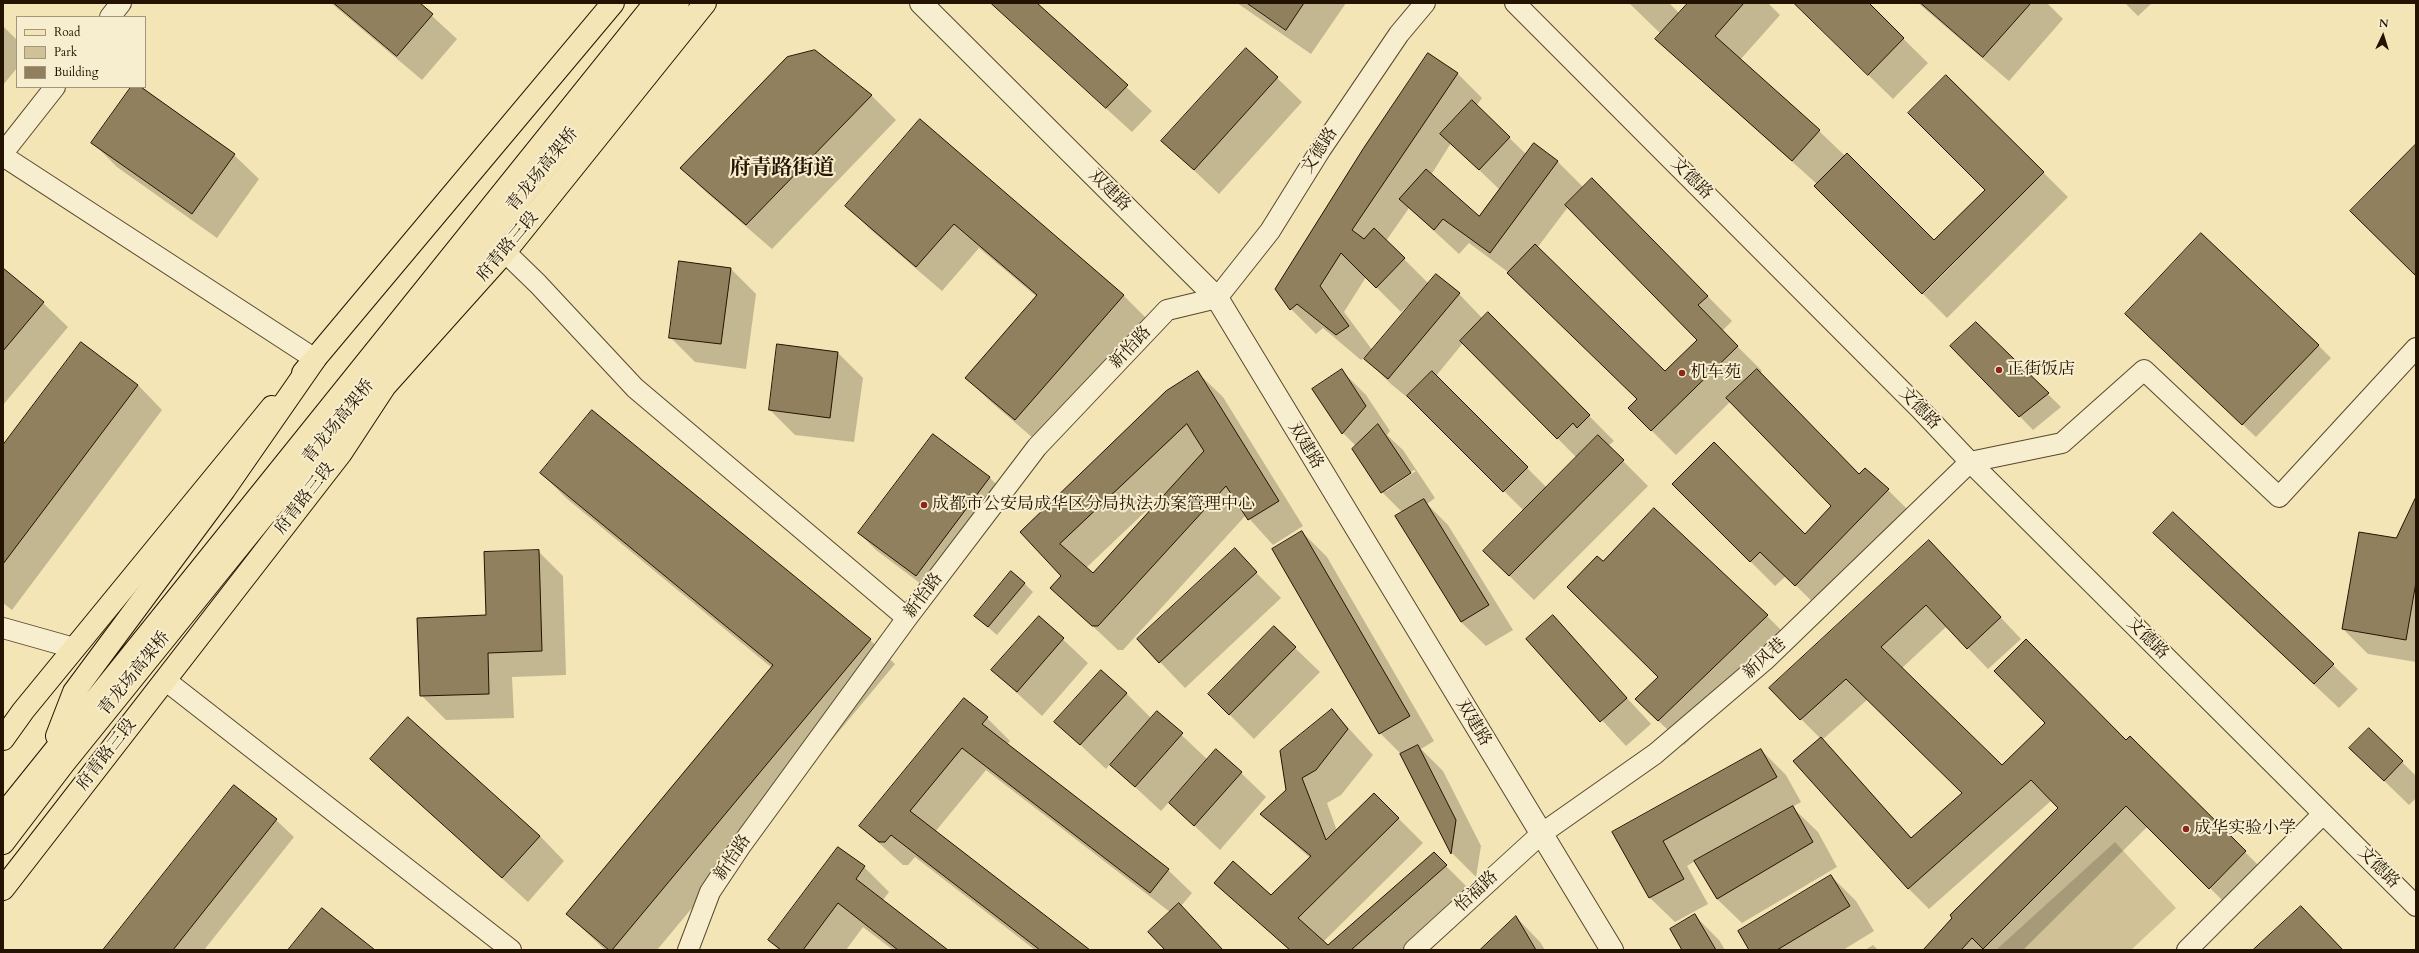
<!DOCTYPE html>
<html>
<head>
<meta charset="utf-8">
<style>
	body { margin:0 }
	#map { position:relative; width:2419px; height:953px; overflow:hidden; background:#f3e5b5; font-family:Cardo,serif }
	canvas { display:block }
	.frame { position:absolute; inset:0; border:4px solid #241300; pointer-events:none }
	.legend { position:absolute; left:16px; top:16px; width:130px; height:72px; box-sizing:border-box; background:#f7eecf; border:1px solid #a3967c; margin:0; padding:5px 7px; list-style:none; font-size:12px; color:#241300 }
	.legend li { display:flex; align-items:center; gap:8px; height:20px }
	.legend b { width:20px; border:1px solid #a3967c }
	.north { position:absolute; left:2363px; top:16px; width:40px; height:40px; -webkit-text-stroke:3px #f7eecf; paint-order:stroke; rotate:4deg; font-size:11px; font-weight:700; line-height:16px; text-align:center; color:#241300 }
	.north::after { content:''; display:block; margin:auto; width:14px; height:18px; background:#241300; clip-path:polygon(50% 0,100% 100%,50% 72%,0 100%) }
</style>
</head>
<body>
<div id="map">
<canvas width="2419" height="953"></canvas>
<div class="frame"></div>
<ul class="legend">
<li><b style="height:5px;background:#f3e5b5"></b>Road</li>
<li><b style="height:11px;background:#d0c196"></b>Park</li>
<li><b style="height:11px;background:#90805e"></b>Building</li>
</ul>
<div class="north">N</div>
</div>
<script>
const c = document.querySelector('canvas').getContext('2d');
c.lineJoin = 'round';
function fillPath(path, color) {
  c.fillStyle = color;
  c.fill(path, 'evenodd');
}
function trace(path, color, width, dash) {
  c.strokeStyle = color;
  c.lineWidth = width;
  c.lineCap = dash ? 'butt' : 'round';
  c.setLineDash(dash || []);
  c.stroke(path);
}
function write(font, color, halo, rows, align = 'center') {
  c.font = font + ' Cardo,"Noto Serif SC",serif';
  c.lineWidth = 4;
  c.setLineDash([]);
  c.textBaseline = 'middle';
  c.strokeStyle = halo;
  c.fillStyle = color;
  for (const [text, x, y, turn = 0] of rows) {
    c.save();
    c.translate(x, y);
    c.rotate((+turn || 0) * Math.PI / 180);
    c.textAlign = isNaN(turn) ? turn : align;
    if (halo) c.strokeText(text, 0, 0);
    c.fillText(text, 0, 0);
    c.restore();
  }
}
fillPath(new Path2D(`
	M2115 842 2176 908 2131 950H1996Z`), '#d0c196');
fillPath(new Path2D(`
	M331 3H418L457 39 422 80Z
	M990 3H1036L1152 111 1132 132Z
	M1237 3H1346L1311 54Z
	M1629 3H1669L1680 14 1689 3H1768L1780 15 1740 60 1819 131 1934 241 1986 190 1946 76 2068 197 1947 318 1923 294 1957 260 1817 184 1682 63 1657 39 1661 34Z
	M1794 3H1867L1928 63 1893 99Z
	M1918 3H2047L2063 19 2009 81Z
	M2125 3H2152L2138 16Z
	M3 26 17 40V68L3 85Z
	M1457 73 1482 98 1476 106 1526 154 1534 144 1558 162 1584 188 1617 204 1732 321 1722 331 1762 371 1760 373 1860 475 1888 490 1913 515 1821 610 1786 576 1775 586 1673 484 1805 535 1832 506 1731 401 1676 455 1629 408 1638 399 1508 272 1469 243 1459 254 1409 208 1386 241 1429 284 1459 294 1483 319 1488 314 1614 441 1608 446 1648 486 1534 600 1484 551 1524 511 1415 402 1414 403 1391 384 1366 359 1370 353 1361 360 1323 328 1316 334 1291 309 1277 289ZM1451 143 1500 190 1479 217 1431 175ZM1568 207 1699 340 1666 372 1537 248ZM1366 277 1401 312 1423 292 1373 351 1344 312ZM1463 343 1577 458 1547 488 1436 376Z
	M1277 78 1302 102 1219 194 1163 141Z
	M132 87H139L234 155 259 179 217 238 117 167 93 143Z
	M871 95 896 120 772 249 706 192 681 168Z
	M920 121 1123 295 1148 320 1040 444 991 402 966 378 1037 297 979 248 942 291 871 230 846 205Z
	M3 269 43 303 68 327 3 405Z
	M731 269 756 294 746 369 695 362 670 337Z
	M1976 323 2061 407 2033 430 1951 346Z
	M2139 327 2318 345 2331 358 2256 437Z
	M838 353 863 378 854 442 795 435 770 410Z
	M1342 371 1366 395 1390 431 1387 435 1403 450 1435 498 1427 504 1448 525 1513 630 1486 646 1461 622 1403 513 1382 492 1357 447 1343 433 1313 389ZM1414 470 1416 471 1386 491V488Z
	M1198 373 1223 397 1303 526 1273 545 1246 515 1123 650H1118L1052 588 1063 576 1021 532ZM1167 491 1093 575 1086 568Z
	M138 385 162 410 12 610 3 603V447Z
	M933 435 990 478 1007 495 933 593 876 550 859 533Z
	M541 473 870 640 895 664 657 950H605L567 914 772 668 566 498Z
	M2416 500V662L2368 654 2343 629 2396 540Z
	M1302 532 1327 557 1434 741 1421 749 1443 771 1481 846 1476 877 1452 853 1402 755 1380 733Z
	M1929 541 2021 639 1988 669 1947 626 1902 668 2002 767 2126 741 2130 737 2266 873 2231 909 2148 826 2023 950H1924L2059 808 2052 800 1929 909 1908 888 1821 739 1770 688ZM1868 699 1964 793 1912 838 1822 740Z
	M1234 550 1281 598 1185 688 1138 639Z
	M538 551 563 576 566 675 512 677 514 718 446 720 421 695Z
	M2179 558 2333 665 2358 689 2339 708Z
	M1603 563 1767 616 1792 641 1684 745 1636 700 1659 677Z
	M1024 583 1033 592 997 635 975 616Z
	M1039 617 1088 663 1042 716 992 670Z
	M1552 617 1651 724 1626 746 1527 639Z
	M1295 648 1320 672 1254 739 1209 694Z
	M1126 693 1152 719 1157 712 1208 760 1241 773 1266 797 1220 850 1169 802 1161 811 1110 764 1106 769 1056 722Z
	M1332 710 1373 755 1341 795 1327 803 1337 831 1374 794 1423 843 1323 942 1328 947 1434 854 1471 891 1404 950H1289L1215 882 1272 896 1310 858 1261 814 1287 791Z
	M987 718 1010 741 1007 745 1168 870 1192 893 1181 906 1223 950H1166L1170 912 986 770 935 832 1088 950H1035L915 857 908 865H903L860 826Z
	M2369 729 2416 776V798L2409 805 2375 772Z
	M1761 750 1786 775 1801 802 1792 807 1818 832 1837 867 1742 923 1717 899 1695 861 1687 866 1708 904 1675 922 1650 898 1613 833Z
	M371 759 540 836 564 861 528 902Z
	M234 787 276 820 294 837 204 950H104Z
	M864 867 889 892 883 900 947 950H893L863 927 846 950H779L769 940Z
	M1831 876 1856 901 1874 931 1843 950H1750Z
	M2301 907 2343 950H2255Z
	M1695 916 1719 940 1725 950H1683Z
	M1516 917 1540 942 1545 950H1481Z
	M1873 945 1878 950H1865Z`), '#0003');
const building = new Path2D(`
	M334 3H420L433 14 397 56Z
	M991 3H1037L1128 85 1106 108Z
	M1247 3H1304L1286 30Z
	M1688 3H1744L1715 36 1820 130 1792 161 1655 39Z
	M1794 3H1869L1904 38 1868 75Z
	M1921 3H2031L1983 57Z
	M1246 48 1278 77 1194 170 1161 141Z
	M815 50 872 95 746 225 680 168 787 57Z
	M1428 53 1458 73 1352 230 1364 239 1374 228 1405 258 1376 288 1341 253 1320 286 1349 326 1336 335 1297 304 1290 310 1275 289 1363 149Z
	M1946 75 2044 172 1922 294 1814 186 1847 153 1934 240 1985 190 1908 113Z
	M131 87H141L235 154 192 214 91 143Z
	M1472 100 1510 137 1479 170 1440 134Z
	M920 119 1124 295 1015 420 965 378 1037 295 954 224 916 267 845 206Z
	M1534 143 1558 161 1490 253 1443 219 1434 230 1399 199 1426 169 1479 216Z
	M2416 144V276L2350 211Z
	M1592 178 1708 296 1698 305 1738 346 1651 431 1628 408 1637 399 1507 273 1535 244 1665 371 1697 340 1565 205Z
	M2201 233 2319 345 2242 425 2125 314Z
	M679 261 731 268 721 344 669 338Z
	M3 268 44 302 3 351Z
	M1436 274 1460 293 1388 379 1364 359Z
	M1488 312 1590 415 1577 428 1573 423 1557 439 1460 341Z
	M1976 322 2049 393 2019 417 1950 346Z
	M81 342 138 385 3 564V445Z
	M777 344 838 352 830 418 769 410Z
	M1342 369 1366 406 1342 434 1312 389Z
	M1757 369 1859 474 1865 468 1889 489 1795 586 1760 552 1750 562 1672 484 1714 442 1805 534 1831 506 1726 398Z
	M1198 371 1279 501 1248 520 1226 486 1098 626H1092L1050 588 1061 576 1020 532 1166 391ZM1187 424 1204 451 1093 573 1060 544Z
	M1432 371 1528 467 1503 492 1407 396Z
	M592 410 871 639 612 950H609L566 914 773 665 540 473Z
	M1378 424 1411 473 1381 493 1352 449Z
	M933 434 990 477 916 576 858 533Z
	M1598 435 1624 460 1509 576 1483 551Z
	M2416 497V582L2406 640 2342 629 2359 532 2396 538Z
	M1424 499 1489 605 1461 622 1395 516Z
	M1654 508 1768 615 1658 721 1635 699 1658 677 1567 587 1597 556 1603 561Z
	M2173 512 2334 664 2314 684 2153 533Z
	M1302 531 1410 716 1379 734 1272 549Z
	M1929 540 2001 617 1967 649 1926 605 1881 647 2002 765 2045 723 1994 671 2026 639 2126 740 2130 736 2246 851 2209 889 2126 806 1983 949 1972 938 1961 950H1923L1952 918 1950 915 2058 808 2031 780 1908 889 1793 761 1821 737 1911 838 1962 793 1846 679 1800 720 1769 688Z
	M1235 548 1257 572 1159 663 1137 639Z
	M539 550 542 651 488 653 489 694 420 696 417 618 486 615 484 552Z
	M1011 571 1025 583 988 627 974 616Z
	M1553 615 1627 698 1600 722 1526 639Z
	M1039 616 1064 638 1017 692 991 670Z
	M1274 626 1296 647 1229 715 1208 694Z
	M1101 670 1127 693 1080 745 1054 722Z
	M964 698 988 717 982 724 1169 869 1150 893 962 748 910 811 1090 950H1040L891 835 885 842H879L859 826Z
	M1332 709 1348 729 1316 770 1302 778 1326 840 1374 793 1399 818 1298 918 1328 945 1434 852 1447 865 1351 950H1290L1214 883 1233 861 1271 895 1311 856 1260 814 1286 790 1280 751Z
	M1157 711 1183 733 1135 787 1110 765Z
	M408 717 540 836 502 878 370 759Z
	M2369 728 2403 761 2384 781 2349 748Z
	M1418 745 1456 820 1451 854 1400 754Z
	M1216 749 1242 772 1194 826 1169 803Z
	M1761 749 1777 777 1663 841 1684 879 1649 898 1612 832Z
	M234 785 277 819 173 950H103Z
	M1793 806 1813 842 1717 899 1694 861Z
	M838 847 865 866 856 879 948 950H898L838 903 803 950H781L768 940Z
	M1831 875 1850 906 1777 950H1749L1738 931Z
	M1179 903 1223 950H1165L1148 932Z
	M2301 906 2343 950H2253Z
	M322 908 375 950H288Z
	M1695 914 1716 950H1682L1670 929Z
	M1516 916 1536 950H1480Z`);
fillPath(building, '#90805e');
trace(building, '#241300', 1);
const minor = new Path2D(`
	M1515 3 1919 408 1970 462 2416 906
	M110 17 121 3
	M3 153 55 87
	M3 156 315 359
	M505 252 538 284 635 388 907 618
	M3 628 74 648
	M165 680 511 950
	M688 950 710 892 742 844 907 618 1037 447 1167 310 1217 298 1270 231 1321 149 1399 34 1425 3
	M1414 950 1541 834 1655 754 1764 661 1970 462 2062 443 2144 370 2279 497 2416 348
	M2187 950 2323 814`);
const tertiary = new Path2D(`
	M921 3 1217 298 1612 950`);
const primary = new Path2D(`
	M303 373 613 3
	M3 739 23 711 272 407
	M3 889 341 453 385 386 505 252 705 3`);
const trunk = new Path2D(`
	M57 736 74 692 224 490 315 359
	M3 815 655 3
	M3 843 64 763 678 3`);
trace(minor, '#58482d', 22);
trace(tertiary, '#58482d', 24);
trace(primary, '#241300', 24);
trace(trunk, '#241300', 24);
trace(minor, '#f7eecf', 20);
trace(tertiary, '#f7eecf', 22);
trace(primary, '#f3e5b5', 22);
trace(trunk, '#f3e5b5', 22);
for (const [x, y, r, color] of [
	[1999,370,4,"#8f2418"],
	[1682,373,4,"#8f2418"],
	[924,505,4,"#8f2418"],
	[2186,829,4,"#8f2418"]
]) {
  const dot = new Path2D();
  dot.arc(x, y, r, 0, 2 * Math.PI);
  c.fillStyle = color;
  c.fill(dot);
  trace(dot, '#f7eecf', 1.5);
}
write('17px', '#241300', '#f7eecf', [
	["文德路",1320,151,-57],
	["青龙场高架桥",543,170,-51],
	["文德路",1691,179,45],
	["双建路",1109,191,45],
	["府青路三段",508,247,-50],
	["新怡路",1131,348,-47],
	["文德路",1919,409,46],
	["青龙场高架桥",339,422,-51],
	["双建路",1305,446,59],
	["府青路三段",305,499,-52],
	["新怡路",924,596,-53],
	["文德路",2147,639,45],
	["新风巷",1765,659,-42],
	["青龙场高架桥",135,674,-51],
	["双建路",1473,723,59],
	["府青路三段",107,755,-52],
	["新怡路",733,858,-56],
	["文德路",2378,868,45],
	["怡福路",1477,892,-43]
]);
write('17px', '#241300', '#f7eecf', [
	["正街饭店",2007,370],
	["机车苑",1690,373],
	["成都市公安局成华区分局执法办案管理中心",932,505],
	["成华实验小学",2194,829]
], 'left');
write('bold 21px', '#241300', '#f7eecf', [
	["府青路街道",782,169]
]);
</script>
</body>
</html>
